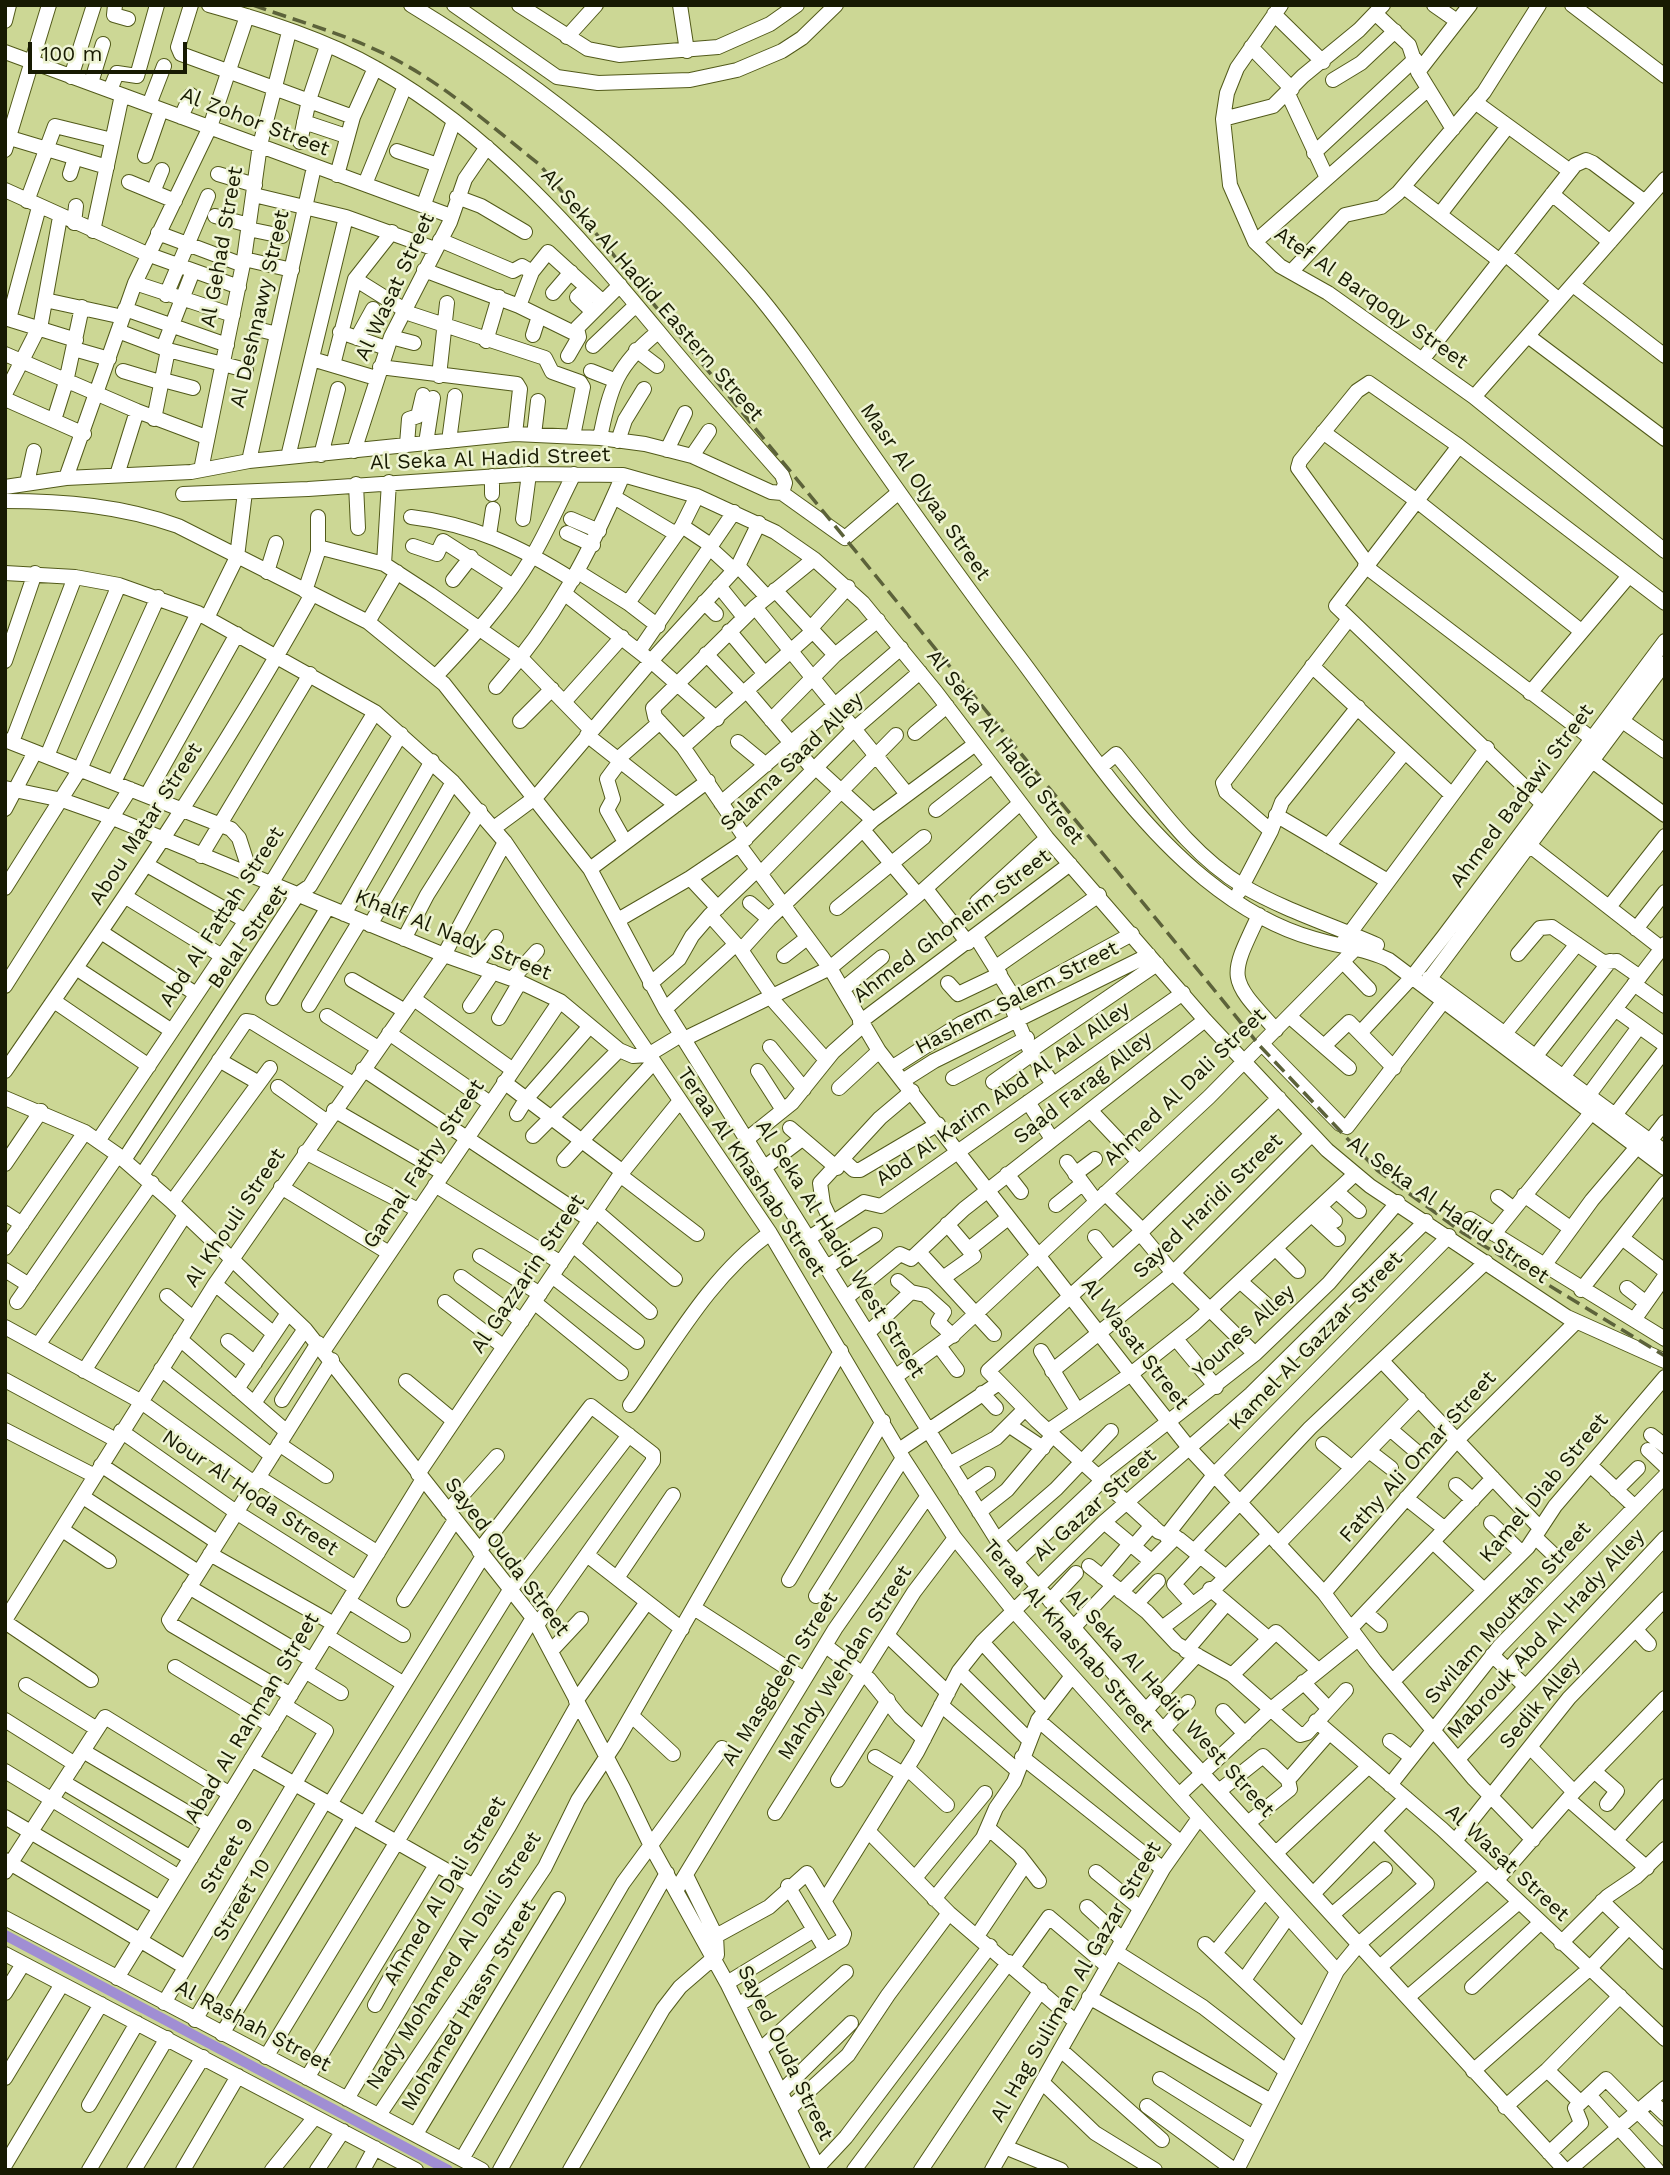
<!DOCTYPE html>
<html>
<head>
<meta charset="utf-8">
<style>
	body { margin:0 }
	#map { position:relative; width:1670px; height:2175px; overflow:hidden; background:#ccd795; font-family:"Work Sans",sans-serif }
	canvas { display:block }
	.frame { position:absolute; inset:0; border:7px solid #171a02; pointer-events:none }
	.scale { position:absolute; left:28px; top:42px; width:159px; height:32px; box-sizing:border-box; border:4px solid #171a02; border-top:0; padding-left:9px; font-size:21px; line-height:24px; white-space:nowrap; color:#171a02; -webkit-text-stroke:5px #eef4d3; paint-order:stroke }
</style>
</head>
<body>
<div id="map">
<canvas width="1670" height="2175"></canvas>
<div class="frame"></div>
<div class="scale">100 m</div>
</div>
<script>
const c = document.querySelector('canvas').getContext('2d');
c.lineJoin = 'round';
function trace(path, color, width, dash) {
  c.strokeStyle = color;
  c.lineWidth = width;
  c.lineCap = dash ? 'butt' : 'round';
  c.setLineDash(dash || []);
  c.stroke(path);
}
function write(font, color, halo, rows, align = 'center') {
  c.font = font + ' "Work Sans",sans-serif';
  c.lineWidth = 5;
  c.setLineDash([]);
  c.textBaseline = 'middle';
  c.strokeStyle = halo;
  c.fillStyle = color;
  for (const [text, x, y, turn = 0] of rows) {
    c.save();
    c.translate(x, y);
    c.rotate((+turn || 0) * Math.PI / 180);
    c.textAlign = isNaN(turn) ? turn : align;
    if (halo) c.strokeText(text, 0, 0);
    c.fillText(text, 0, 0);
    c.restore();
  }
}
trace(new Path2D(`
	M5 1935 448 2170`), '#a08ed3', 10);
const minor = new Path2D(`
	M115 5 114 15 128 19
	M191 5 178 47 181 54 353 117
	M209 5C266 21 326 40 377 69 492 134 575 231 658 331 698 380 740 427 782 475L785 483 782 493
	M411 5C541 84 660 178 759 296 796 341 828 390 861 438 912 511 963 583 1017 654 1075 731 1130 818 1205 879 1237 905 1275 928 1315 939 1341 947 1365 948 1389 960L1665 1168
	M454 5 557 77 598 83 690 80 737 70 782 51 802 38 836 5
	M519 5 588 49 619 55 718 47 770 24 797 5
	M680 5 687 51
	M1281 5 1237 68 1227 93 1223 119 1230 185 1255 242 1280 266 1328 293 1474 397 1665 551
	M1434 5 1457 21
	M1572 5 1665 76
	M1274 14 1323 62
	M1376 14 1409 45 1418 72 1453 129
	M5 21 9 5
	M567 37 596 5
	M1251 47 1292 89
	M5 52 451 216
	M1418 72 1470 5
	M71 77 94 5
	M1333 80 1361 63 1395 31
	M91 83 103 44
	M110 90 117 73 137 76 157 5
	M1288 94 1327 178
	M1475 102 1570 171
	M149 105 164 66
	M181 117 191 95
	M1223 119 1273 106 1303 76 1359 30 1383 5
	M304 122 346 136
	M10 138 107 167
	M300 142 309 100 327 46
	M5 150 49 5
	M397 151 438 165
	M1314 153 1415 59
	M145 156 161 110
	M70 174 75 158
	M218 174 255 185
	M337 175 353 117 375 68
	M129 182 175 201
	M365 184 405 86
	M1404 187 1500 261
	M5 190 147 254 239 287
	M153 192 162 170
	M1552 194 1610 242
	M254 195 346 217 435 249
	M457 197 481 206 525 232
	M27 201 55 126 112 140
	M424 204 454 121
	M1440 214 1508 126
	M215 216 249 225
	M74 223 76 206
	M248 229 282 236
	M93 231 122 95
	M158 233 243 265
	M440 240 513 271 522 266 532 272
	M1255 242 1427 90
	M1505 254 1559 300
	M244 259 292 270
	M424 270 519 306 578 335
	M1291 272 1345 215 1381 207 1398 193 1484 92 1539 5
	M355 279 411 314 545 358 552 372 580 382 583 387 573 436
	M135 283 233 315
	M1573 285 1665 356
	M587 288 577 297 593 312
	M553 293 571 272
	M166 295 208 196
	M45 300 123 317
	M519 306 532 272 548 252 603 302
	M125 309 227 345
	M5 318 76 340
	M9 319 39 207
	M257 329 277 334
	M118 331 168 350 246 370
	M340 332 386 348
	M533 335 539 316
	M1528 336 1665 439
	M391 337 414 343
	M357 338 373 309
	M486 341 499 297
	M593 346 636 305
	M163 348 193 271
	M74 349 109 359
	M636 350 657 366
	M5 354 137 411 206 437
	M568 356 579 337 577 328 620 285
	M312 359 376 378
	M1422 360 1575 165 1586 160 1593 163 1645 202
	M333 365 355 279 392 232
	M380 367 517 384 520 389 515 434
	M123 371 163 383
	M591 371 614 380
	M439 376 447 303
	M163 380 193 388
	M5 394 41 323 60 217
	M1474 397 1665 179
	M5 399 84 434
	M154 419 168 350
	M54 420 66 382 82 307
	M1323 432 1417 501 1581 631
	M534 435 538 401
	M600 438C610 387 617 365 658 332
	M449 441 455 396
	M618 441 625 420 644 389
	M426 443 433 398
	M407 444 409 419 418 416 423 395
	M1459 446 1336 606 1552 813
	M667 450 685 413
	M354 451 391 337 450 222 465 179 487 147
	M321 455 338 389
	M692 456 709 431
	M288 457 346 217
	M249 461 314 167
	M201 470 244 259 260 145 289 32
	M117 475 137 411
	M492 476V494
	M66 478 135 283 210 127 247 16
	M27 483 34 451
	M356 484 358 528
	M5 487 66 478 191 472 249 461 515 434 600 438 645 444 692 456 771 492 782 493
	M782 493 845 538 899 492
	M183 494 308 489 529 474 623 475 697 496 775 532 814 559 863 603 936 692 1047 838 1205 1020 1327 1150 1370 1186 1567 1317 1665 1361
	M614 497 676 534
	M5 501C65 501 122 506 178 526L368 622 444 684 590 869 665 1009 997 1540 1171 1739 1565 2170
	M411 517C472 524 521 547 573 580
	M523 519 529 474
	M571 519 599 531
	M682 526 712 546
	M567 533 593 545
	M489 535 493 509
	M413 546 437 554 443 541 513 586
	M318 547 384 564 430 594 521 658 591 730
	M711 549 734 570
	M1367 563 1298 468 1300 461 1357 391 1369 383 1459 446 1665 603
	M384 564 389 482
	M738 566 767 597
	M1365 566 1591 738
	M267 572 276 543
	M578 572 628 603 658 626
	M5 573 75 577 119 585 198 613 375 712 453 782 505 842 770 1233 903 1458 955 1538 1013 1610 1337 1971
	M453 580 471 557
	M719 586 744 617
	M775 590 835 655
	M305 591 318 552V517
	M565 594 651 661 717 719
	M704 602 716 614
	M628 603 682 526 697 496
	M755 607 907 794
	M207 618 237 557 245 492
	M368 622 397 572
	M811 628 848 587
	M729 631 765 674
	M639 651 734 512
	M706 654 743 693
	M5 661 35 573
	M1312 666 1452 795
	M436 676C471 639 506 601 532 557 548 530 560 501 574 474
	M496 687C554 621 589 555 623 475
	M746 690 813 769
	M1530 693 1628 577
	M564 702 622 637
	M771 720 835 655 878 620
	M1621 720 1665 751
	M520 721 552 689
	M915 733 947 706
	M587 735 676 805
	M5 740 231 829 239 838 251 875
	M12 742 75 577
	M738 742 766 765
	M683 747 813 631
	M47 756 119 585
	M619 758 660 722
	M621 760 607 779 613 799 607 810 625 842
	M1591 760 1665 815
	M1102 766 1116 754C1155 801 1190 854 1243 886 1286 911 1332 925 1377 945
	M815 767 873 820
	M114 782 198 613
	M5 788 62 800 113 818 444 955 520 982 560 1001 619 1050 633 1056 648 1055 681 1035
	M147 795 237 634
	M721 803 901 648
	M5 809 35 752
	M936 810 991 767
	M1276 815 1386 880
	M494 828 536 797 651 661 738 566 759 523
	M863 830 918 895
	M1271 831 1226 792 1223 783 1348 620
	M746 839 683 747 655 717 653 708 755 607 814 559
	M739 845 830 968 879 1051 1144 1391 1190 1449 1324 1593 1375 1661 1474 1779 1533 1840
	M1529 845 1665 951
	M1328 846 1405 752
	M201 856 310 674
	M147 865 246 921
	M590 869 708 781
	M760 874 896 735
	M690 878 718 908
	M5 888 80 769 158 597
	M926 889 968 943
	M1239 892 1271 831 1282 802 1358 707
	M126 897 222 956
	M977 902 1047 838
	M750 903 769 919
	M1609 907 1665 836
	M837 908 924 837
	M344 914 432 761
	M710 915 741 950 773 997
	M1259 915C1228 980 1228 977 1276 1030
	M618 920 690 878 739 845 853 730 920 672
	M370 925 453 782
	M1636 929 1665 892
	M101 932 196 994
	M976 937 1014 998
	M404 939 427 895 480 811
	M1344 941 1487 748
	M741 950 769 919 873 820 974 745
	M1518 954 1540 928 1552 927 1603 962 1617 961 1640 977
	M784 956 807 938
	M1343 962 1369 989
	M475 966 496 937
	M996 967 1099 895
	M76 968 172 1031
	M1429 978 1665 1152
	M512 979 537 951
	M352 980 405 1011
	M948 983 958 994 1000 974
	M650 984 679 959 692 936 710 915 757 870
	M1634 984 1665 1006
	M1425 985 1665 663
	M5 986 130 789
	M843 989 882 957
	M273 998 328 907
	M771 998 826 1060
	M414 999 513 1070
	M54 1001 149 1066
	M1009 1001 1031 1053 1053 1084
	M309 1005 360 921
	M470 1006 493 972
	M665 1009 736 944
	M1615 1009 1665 1045
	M327 1016 378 1048
	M1289 1016 1349 1068
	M499 1018 520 982
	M860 1022 1070 864
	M1361 1032 1412 977 1444 936 1665 641
	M389 1033 490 1103
	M684 1039 830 968 918 895 1019 804
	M1499 1041 1577 944
	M1262 1044 1340 1124 1347 1127 1443 1002
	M1324 1046 1349 1022 1394 1068
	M770 1047 804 1089
	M1030 1051 1157 964
	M1535 1057 1610 961
	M219 1060 259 1083
	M893 1067 962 1023 1009 1001 1132 934
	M363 1069 590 1220
	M5 1071C113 915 220 760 312 594
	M758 1071 783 1110
	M1563 1077 1665 944
	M953 1078 1027 1038
	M904 1080 934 1061 1149 955
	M504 1082 623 1172
	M993 1082 1032 1054
	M278 1087 326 1121
	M839 1088 879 1051
	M1588 1096 1639 1027
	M5 1098 85 1132 118 1155 172 1202 305 1329 533 1618 623 1788 651 1846 727 1983 819 2170
	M1028 1102 1052 1139
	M334 1110 443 1173
	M1090 1110 1139 1162
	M517 1114 527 1098 590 1026
	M1615 1115 1665 1050
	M790 1128 837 1168
	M533 1136 619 1050
	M747 1139 792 1103 833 1052 862 1026
	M98 1141 272 882 375 712
	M1644 1149 1665 1122
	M305 1152 418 1210
	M124 1160 298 894 310 886 401 734
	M564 1160 653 1063
	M843 1160 854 1170H860L938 1124
	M1067 1162 1096 1201
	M5 1164 41 1111
	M765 1167 802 1139
	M1007 1174 1021 1192
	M1075 1174 1095 1159
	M142 1175 246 1021 252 1022 353 1084
	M620 1175 697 1234
	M435 1185 561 1263
	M281 1187 389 1253
	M1337 1192 1359 1211
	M1105 1193 1142 1230
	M1524 1195 1570 1228
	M1498 1197 1514 1209
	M172 1202 270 1068
	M1056 1205 1082 1184
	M1321 1208 1335 1221
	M596 1211 675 1279
	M5 1213 22 1224
	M1313 1216 1338 1239
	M1470 1219 1665 1339
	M832 1223 823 1204 820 1183 880 1118 912 1091
	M1140 1233 1173 1273 1255 1354
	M1494 1234 1591 1113
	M1095 1237 1112 1258
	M809 1238 864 1202 881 1206 1183 993
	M1622 1238 1665 1271
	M573 1245 650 1312
	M5 1248 85 1132
	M969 1249 1008 1218
	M1277 1250 1298 1271
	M919 1252 994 1334
	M480 1256 540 1294
	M827 1267 875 1235
	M1543 1267 1592 1200 1637 1147
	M5 1270 29 1285
	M552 1276 637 1342
	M461 1277 522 1321
	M943 1278 974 1256 947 1224
	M898 1281 911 1292 925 1295 944 1312 938 1322 953 1336
	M1242 1283 1268 1306
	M215 1284 274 1334
	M1627 1288 1645 1302
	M1581 1290 1665 1183
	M167 1296 193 1318
	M846 1298 900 1254 911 1259 964 1209 1205 1020
	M17 1302 118 1155
	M445 1302 504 1347
	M534 1302 621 1373
	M1634 1320 1665 1276
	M5 1327 140 1401 254 1483
	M869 1332 911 1292
	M180 1339 287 1432
	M1176 1339 1216 1387
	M228 1341 255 1363
	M38 1345 152 1183
	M939 1346 957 1370
	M324 1350 560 1001
	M1041 1351 1077 1410
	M1382 1361 1540 1528
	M161 1369 272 1456
	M84 1371 185 1215
	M1052 1371 1173 1273 1312 1134
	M895 1377 955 1333 1209 1097 1357 947
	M5 1380 116 1440
	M406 1381 454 1421
	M237 1389 288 1313
	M982 1393 996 1408
	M282 1400 318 1343
	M254 1403 305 1329
	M630 1405C672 1346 710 1276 770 1233
	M1010 1426 1043 1448
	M1390 1429 1418 1453
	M5 1430 95 1476
	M121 1431 236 1512 356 1588
	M1048 1431 1131 1374 1194 1324 1355 1174
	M1651 1435 1665 1446
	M279 1444 326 1476
	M1323 1444 1352 1468
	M899 1450 999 1383
	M1648 1450 1665 1466
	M1369 1451 1391 1468
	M949 1464 996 1438 1025 1409
	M101 1465 217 1542
	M1590 1465 1635 1507
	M418 1474 620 1175 679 1102
	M1100 1475 1255 1354 1329 1283 1398 1202
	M258 1477 378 1553
	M1456 1485 1473 1500
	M965 1490 988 1474
	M1616 1490 1638 1468
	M83 1497 198 1572
	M1406 1498 1445 1529
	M448 1511 497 1456
	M979 1512 1007 1490 1053 1435
	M1104 1522 1151 1561
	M1491 1523 1522 1553
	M64 1531 109 1561
	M1166 1536 1214 1475 1449 1236
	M1535 1537 1555 1556
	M997 1540 1056 1489 1111 1431
	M1433 1542 1484 1590
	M1278 1544 1419 1399
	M1133 1547 1152 1525
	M479 1551 591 1406 653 1454V1461L537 1625
	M1194 1551 1310 1428 1486 1262
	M210 1554 334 1624
	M587 1555 682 1629
	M1016 1562 1104 1479
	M1089 1566 1147 1612 1177 1644 1232 1675 1300 1735 1307 1733 1346 1690
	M1102 1577 1130 1544
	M1226 1577 1179 1539 1159 1532 1036 1420 988 1371 1140 1233 1279 1098
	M617 1578 673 1495
	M789 1580 883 1421
	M189 1587 312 1660
	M1210 1589 1268 1638
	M1121 1592 1176 1537
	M1324 1593 1457 1440 1576 1322
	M816 1596 903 1458
	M404 1600 455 1520
	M348 1601 403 1635
	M1050 1601 1076 1573
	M1137 1603 1158 1581
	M1192 1604 1174 1584 1200 1556
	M694 1608 804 1679
	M1366 1613 1380 1625
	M5 1620 215 1284 444 955 505 842
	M5 1622 91 1680
	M1073 1628 1113 1586
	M1162 1628 1217 1586 1269 1535
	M1351 1628 1493 1478
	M1636 1630 1649 1644
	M887 1635 948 1693
	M327 1636 404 1684
	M982 1642 1044 1710
	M826 1646 869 1679 900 1717 924 1739
	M552 1650 581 1619
	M1186 1651 1226 1604
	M1492 1655 1525 1686
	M175 1667 272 1726
	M1508 1670 1522 1654
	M305 1671 341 1693
	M959 1671 1028 1739
	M1232 1675 1276 1632 1318 1670
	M1393 1681 1528 1547 1555 1506 1665 1377
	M1303 1682 1328 1708
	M26 1685 97 1729
	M291 1695 172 1625 169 1620 332 1360
	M576 1701 647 1602
	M941 1705 1018 1771
	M1146 1710 1197 1655
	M1223 1711 1245 1734
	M632 1716 673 1754
	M5 1720 75 1764
	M1038 1720 1180 1842
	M1316 1721 1442 1829 1665 2039
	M1163 1730 1188 1702
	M1390 1741 1411 1757
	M1530 1747 1574 1792
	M83 1751 210 1826
	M875 1757 903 1774
	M1022 1757 1163 1869
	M251 1759 472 1885
	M1458 1759 1665 1538
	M907 1768 947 1805
	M5 1771 179 1877
	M1594 1771 1617 1791 1607 1804
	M838 1780 888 1700
	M1288 1780 1329 1733
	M63 1782 191 1858
	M1390 1785 1499 1647 1665 1476
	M1219 1791 1263 1756 1288 1780 1290 1789 1248 1823
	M1179 1795 1270 1710 1358 1639
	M1568 1799 1647 1868
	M330 1804 483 1556
	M775 1813 914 1592 955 1538
	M5 1817 160 1908
	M365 1824 510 1590 629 1435
	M988 1828 1019 1855 1039 1881
	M869 1832 949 1913 1076 2022
	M1616 1840 1665 1786
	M1455 1841 1569 1698 1665 1599
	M1276 1853 1368 1767
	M5 1860 185 1967
	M5 1872 105 1717 230 1794
	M1096 1872 1140 1908
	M915 1878 985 1793
	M1497 1880 1574 1792 1665 1698
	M788 1886 826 1950
	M677 1889 835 1629 927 1497
	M1314 1893 1406 1798
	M934 1899 983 1838 996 1808 1014 1782 1038 1720 1072 1676
	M825 1900 917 1752 959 1671 982 1642 1104 1522 1251 1394 1426 1221
	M1602 1901 1665 1962
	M1087 1907 1123 1940
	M1333 1914 1385 1869
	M5 1918 482 2170
	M716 1936 769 1907 807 1873 844 1934 842 1940 738 2005
	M977 1936 1024 1866
	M1561 1943 1608 1896 1636 1877 1665 1849
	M1205 1944 1304 2037
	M1116 1952 1203 2007 1286 2071
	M1215 1953 1265 1891
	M5 1954 416 2170
	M1014 1966 1049 1917 1107 1966
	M1381 1966 1487 1872
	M117 1978 423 1479
	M1244 1980 1288 1917
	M727 1983 814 1930
	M1472 1987 1540 1923
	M5 1993 23 1964
	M1089 1997 1271 2101
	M1408 1997 1519 1902
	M164 2003 326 1731 284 1705
	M375 2005 402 1957
	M195 2020 325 1801
	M222 2034 353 1817
	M760 2050 846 1972
	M1062 2051 1162 2140
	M266 2057 533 1618
	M1547 2070 1580 2102
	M1473 2071 1589 1969 1629 1927
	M5 2078 62 1984
	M307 2078 436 1865
	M1160 2079 1253 2137
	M1043 2083 1095 2133 1155 2170
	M781 2092 851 2023
	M1589 2095 1657 2170
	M347 2099 508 1828 578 1704
	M1651 2101 1665 2114
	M89 2105 137 2023
	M1147 2106 1234 2170
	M1505 2107 1547 2070 1620 1996
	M789 2109 848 2055 888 1995 949 1913
	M379 2115 545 1867 578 1800 615 1744 841 1351
	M416 2134 558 1899
	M1005 2147 1061 2170
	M1549 2153 1581 2123 1575 2108 1606 2079 1665 2139
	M462 2159 623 1883 722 1748
	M5 2165 101 2004
	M818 2167 846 2137 990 1946
	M89 2170 167 2038
	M134 2170 203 2057
	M183 2170 238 2076
	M272 2170 315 2117
	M317 2170 343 2131
	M363 2170 375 2148
	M500 2170 667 1873
	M570 2170 663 2009 680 1987 717 1955 716 1936 686 1875
	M854 2170 1009 1962
	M921 2170 1041 1990
	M992 2170 1163 1869 1199 1818
	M1237 2170 1337 1971 1360 1943 1427 1884 1374 1831
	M1569 2170 1665 2088`);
trace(minor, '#525a1a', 16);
trace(minor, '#fff', 14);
trace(new Path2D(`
	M253 5C302 23 356 37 402 63 451 90 496 130 540 165L1260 1046 1377 1170 1463 1233 1665 1356`), '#5c623a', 3.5, [14, 7]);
write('21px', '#171a02', '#eef4d3', [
	["Al Zohor Street",255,122,21],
	["Al Gehad Street",222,247,-80],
	["Al Wasat Street",395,287,-65],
	["Al Seka Al Hadid Eastern Street",652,295,49],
	["Atef Al Barqoqy Street",1371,298,35],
	["Al Deshnawy Street",260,309,-77],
	["Al Seka Al Hadid Street",490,459,-2],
	["Masr Al Olyaa Street",925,492,55],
	["Al Seka Al Hadid Street",1005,747,52],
	["Salama Saad Alley",792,762,-44],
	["Ahmed Badawi Street",1522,796,-53],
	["Abou Matar Street",146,824,-57],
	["Abd Al Fattah Street",222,917,-57],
	["Ahmed Ghoneim Street",952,926,-37],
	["Khalf Al Nady Street",453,935,22],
	["Belal Street",248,937,-55],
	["Hashem Salem Street",1017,998,-27],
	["Ahmed Al Dali Street",1185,1087,-44],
	["Saad Farag Alley",1083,1088,-38],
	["Abd Al Karim Abd Al Aal Alley",1003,1094,-35],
	["Gamal Fathy Street",424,1164,-56],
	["Teraa Al Khashab Street",751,1172,56],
	["Sayed Haridi Street",1208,1206,-44],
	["Al Seka Al Hadid Street",1448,1210,35],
	["Al Khouli Street",235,1218,-56],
	["Al Seka Al Hadid West Street",840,1249,58],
	["Al Gazzarin Street",528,1274,-56],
	["Younes Alley",1244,1332,-42],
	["Kamel Al Gazzar Street",1316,1341,-46],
	["Al Wasat Street",1135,1344,52],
	["Fathy Ali Omar Street",1418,1457,-48],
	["Kamel Diab Street",1544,1488,-50],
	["Nour Al Hoda Street",250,1493,34],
	["Al Gazar Street",1095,1505,-42],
	["Sayed Ouda Street",507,1557,53],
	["Swilam Mouftah Street",1508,1613,-48],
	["Mabrouk Abd Al Hady Alley",1546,1634,-47],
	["Teraa Al Khashab Street",1068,1636,49],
	["Mahdy Wehdan Street",845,1663,-57],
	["Al Masgdeen Street",780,1679,-58],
	["Al Seka Al Hadid West Street",1170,1703,48],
	["Sedik Alley",1540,1703,-50],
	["Abad Al Rahman Street",252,1718,-59],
	["Street 9",227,1856,-59],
	["Al Wasat Street",1507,1863,43],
	["Ahmed Al Dali Street",445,1891,-59],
	["Street 10",242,1900,-59],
	["Nady Mohamed Al Dali Street",454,1961,-57],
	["Al Hag Suliman Al Gazar Street",1076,1982,-60],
	["Mohamed Hassn Street",469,2006,-59],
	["Al Rashah Street",253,2026,28],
	["Sayed Ouda Street",785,2053,64]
]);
</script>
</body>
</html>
